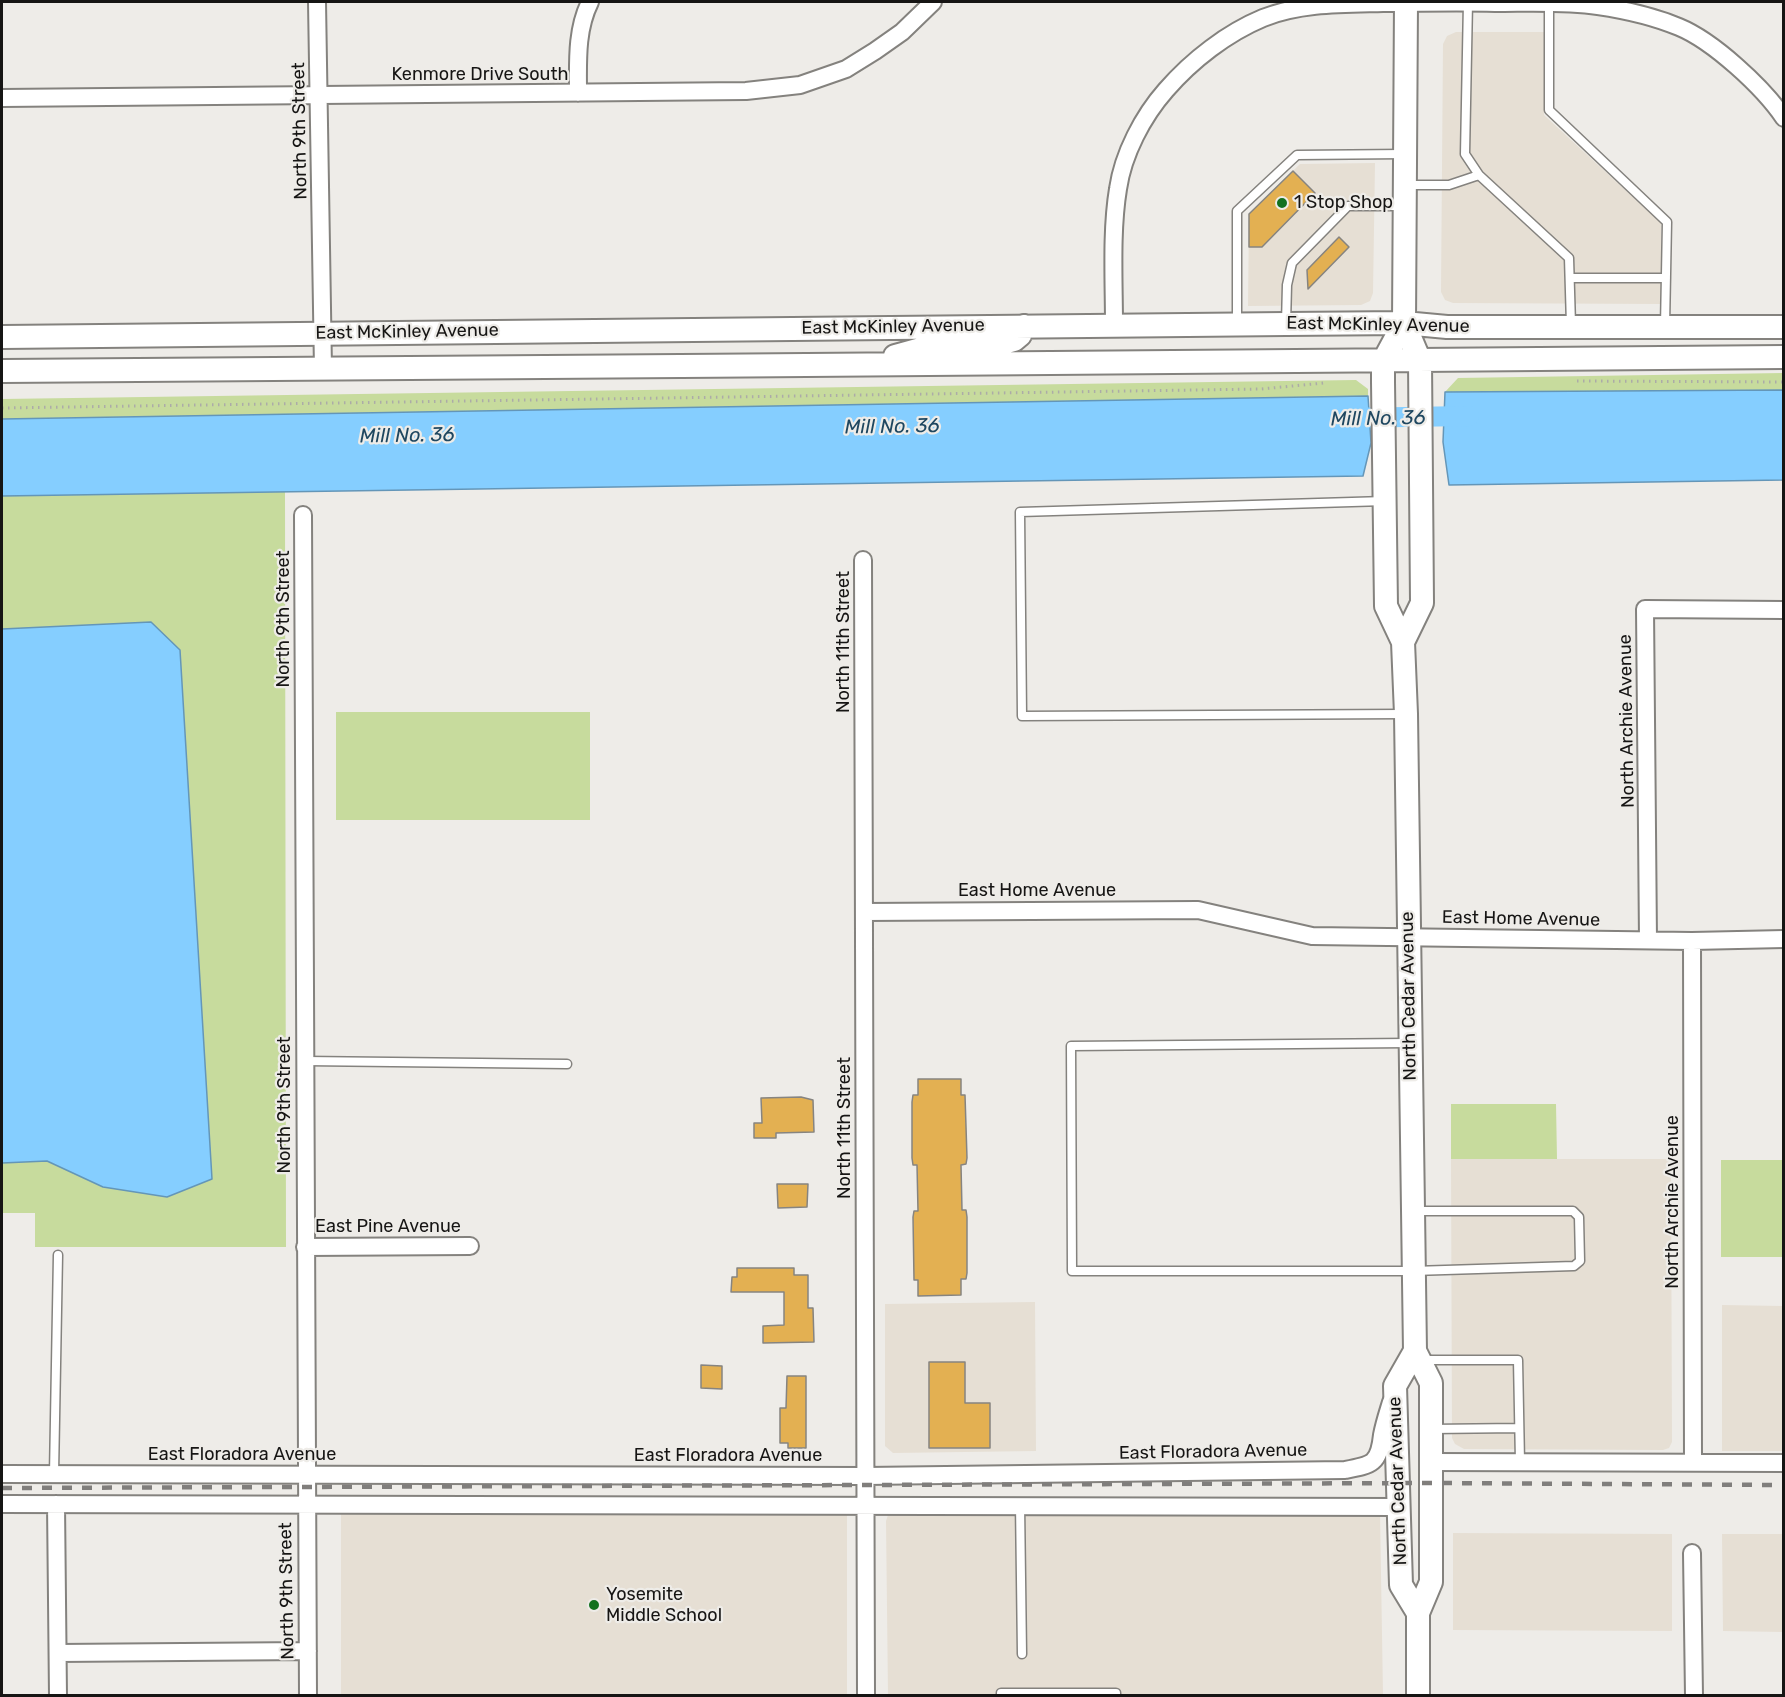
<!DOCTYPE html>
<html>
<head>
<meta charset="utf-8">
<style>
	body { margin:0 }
	#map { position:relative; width:1785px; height:1697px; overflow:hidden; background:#eeece8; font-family:Rubik,sans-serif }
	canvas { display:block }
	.frame { position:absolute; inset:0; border:3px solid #161514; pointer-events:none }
</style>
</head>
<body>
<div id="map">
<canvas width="1785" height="1697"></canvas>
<div class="frame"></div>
</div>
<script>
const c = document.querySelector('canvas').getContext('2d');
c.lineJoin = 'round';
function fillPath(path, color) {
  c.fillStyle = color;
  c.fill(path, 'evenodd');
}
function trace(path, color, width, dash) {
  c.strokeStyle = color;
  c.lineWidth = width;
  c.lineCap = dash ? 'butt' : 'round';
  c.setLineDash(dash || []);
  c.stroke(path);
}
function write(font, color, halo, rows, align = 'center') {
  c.font = font + ' Rubik,sans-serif';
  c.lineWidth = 4.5;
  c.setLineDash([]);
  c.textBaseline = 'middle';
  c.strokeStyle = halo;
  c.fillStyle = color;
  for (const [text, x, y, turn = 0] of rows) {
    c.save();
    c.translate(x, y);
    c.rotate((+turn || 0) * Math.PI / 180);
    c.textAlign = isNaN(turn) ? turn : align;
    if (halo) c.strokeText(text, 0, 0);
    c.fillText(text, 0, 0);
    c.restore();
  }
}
fillPath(new Path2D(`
	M1456 32H1544V115L1661 223V304L1453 303 1445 300 1441 292 1443 44 1447 36Z
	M1375 163 1373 293 1370 301 1361 305 1248 306 1249 214 1300 164Z
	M1451 1159H1671L1672 1442 1669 1448 1663 1450 1464 1449 1455 1444 1452 1438Z
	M1035 1302 1036 1451 893 1453 885 1446V1304Z
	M1722 1305 1783 1306V1451H1722Z
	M894 1513H1380L1383 1695H888L886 1521 888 1515Z
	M341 1514H847V1695H341Z
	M1453 1533 1672 1534V1631L1453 1630Z
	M1722 1534H1783V1632L1723 1631Z`), '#e6dfd4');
fillPath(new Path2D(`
	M1783 373V390L1445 392 1458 378Z
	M1356 380 1368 389V396L2 419V399Z
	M285 491 286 1247H35V1213H2V496Z
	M336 712H590V820H336Z
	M1451 1104H1556L1557 1159H1451Z
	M1721 1160H1783V1257H1721Z`), '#c7db9d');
const water = new Path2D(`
	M1783 390V480L1449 485 1443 442 1445 392Z
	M1368 396 1371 443 1363 476 2 496V419Z
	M151 622 180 650 212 1179 167 1197 103 1187 47 1161 2 1163V629Z`);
fillPath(water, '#85ceff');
trace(water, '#6496b8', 1.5);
trace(new Path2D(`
	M1342 418 1469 416`), '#85ceff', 20);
const building = new Path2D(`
	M1293 171 1315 193 1262 247H1249V214Z
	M1339 237 1349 247 1308 289 1307 270Z
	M918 1079H961V1095H965L967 1158 966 1164 961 1165 962 1210H966L967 1217V1273L966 1279H961V1295L918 1296V1280H914L913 1217 914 1211H918L917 1165H913L912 1158V1102L913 1095H918Z
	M801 1097 813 1100 814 1132 776 1133V1138H754V1123H762L761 1098Z
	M777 1184H808L807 1207 778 1208Z
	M737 1268H794V1275H808V1308H813L814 1342 763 1343V1326L784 1325V1292H731L732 1277H737Z
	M929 1362H965V1403H990V1448H929Z
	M701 1365 722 1366V1389L701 1388Z
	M787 1376H806V1448H788V1443H780V1408H786Z`);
fillPath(building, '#e3b052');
trace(building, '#868480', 1.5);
const service = new Path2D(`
	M1468 2 1465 154 1479 175 1569 258 1571 325
	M1549 3V110L1667 222 1665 326
	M1405 185H1449L1479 175
	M1570 278H1666
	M1286 323 1287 285 1292 263 1348 206H1404
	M1237 324V211L1297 155 1405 154
	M1385 501 1020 512 1022 716 1405 714
	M1409 1043 1071 1046 1072 1271H1413L1574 1266 1580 1261 1579 1217 1573 1211H1415
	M305 1061 567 1064
	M1423 1360H1518L1520 1462
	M1431 1429 1519 1428
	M54 1474 58 1255
	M1020 1504 1022 1654
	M1001 1696V1693H1116V1696`);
const minor = new Path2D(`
	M317 2 323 369
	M578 93C578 62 576 30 590 2
	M2 98 746 91 800 85 846 69 875 51 902 32 933 2
	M1114 325C1114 282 1111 231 1118 189 1123 154 1143 116 1166 90 1192 60 1227 33 1263 18 1301 3 1343 4 1383 3 1420 3 1458 2 1495 3 1528 3 1564 1 1598 6 1625 10 1653 16 1679 27 1713 41 1763 87 1784 118
	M303 515 308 1696
	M863 560 866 1696
	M864 912 1198 910 1312 936 1692 941 1784 939
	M1648 940 1645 609 1784 610
	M1692 941 1693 1462
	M305 1247 470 1246
	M1431 1462 1784 1463
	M2 1474 866 1476 1345 1470C1372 1465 1379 1464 1382 1435 1384 1424 1388 1412 1391 1402
	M2 1504C467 1501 933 1503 1399 1507
	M56 1504 58 1696
	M1692 1553 1694 1696
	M58 1653 308 1651`);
const secondary = new Path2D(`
	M1404 323 1383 362V382L1386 606 1403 642 1406 714 1415 1351 1431 1383V1582L1418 1613V1696
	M2 337 1286 324 1404 323 1447 327H1784
	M895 356 935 345 1000 344 1014 340 1020 335 1024 326
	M2 371C596 366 1190 363 1784 357
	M1403 642 1422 603 1420 361 1404 323 1406 2
	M1415 1351 1395 1386 1401 1585 1418 1613`);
trace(service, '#84827e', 11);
trace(minor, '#84827e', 20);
trace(secondary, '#84827e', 26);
trace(new Path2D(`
	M1577 381 1784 382
	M2 408 1261 389 1324 383`), '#acaba8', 3, [1.5, 4.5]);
trace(service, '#fff', 8);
trace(minor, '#fff', 16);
trace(secondary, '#fff', 22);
trace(new Path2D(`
	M2 1488 1431 1483 1784 1485`), '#807e7c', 4.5, [10, 10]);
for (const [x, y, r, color] of [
	[1282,203,6,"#13711f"],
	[594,1605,6,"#13711f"]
]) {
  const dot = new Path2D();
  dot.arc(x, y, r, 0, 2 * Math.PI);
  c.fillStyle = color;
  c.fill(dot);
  trace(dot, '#eeece8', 2);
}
write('18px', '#161514', '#eeece8', [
	["Kenmore Drive South",480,75],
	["North 9th Street",300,131,-91],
	["East McKinley Avenue",1378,325,1],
	["East McKinley Avenue",893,327,-1],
	["East McKinley Avenue",407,332,-1],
	["North 9th Street",284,619,-90],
	["North 11th Street",844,642,-90],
	["North Archie Avenue",1627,721,-91],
	["East Home Avenue",1037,891],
	["East Home Avenue",1521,919,1],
	["North Cedar Avenue",1409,996,-91],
	["North 9th Street",285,1105,-90],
	["North 11th Street",845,1128,-90],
	["North Archie Avenue",1673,1202,-90],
	["East Pine Avenue",388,1227],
	["East Floradora Avenue",1213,1452,-1],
	["East Floradora Avenue",242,1455],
	["East Floradora Avenue",728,1456],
	["North Cedar Avenue",1398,1481,-92],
	["North 9th Street",287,1591,-91]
]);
write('18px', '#161514', '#eeece8', [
	["1 Stop Shop",1294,203],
	["Yosemite",606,1595],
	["Middle School",606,1616]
], 'left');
write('italic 20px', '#1f4760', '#eeece8', [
	["Mill No. 36",1378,419,-1],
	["Mill No. 36",892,427,-1],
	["Mill No. 36",407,436,-1]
]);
</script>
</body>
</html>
